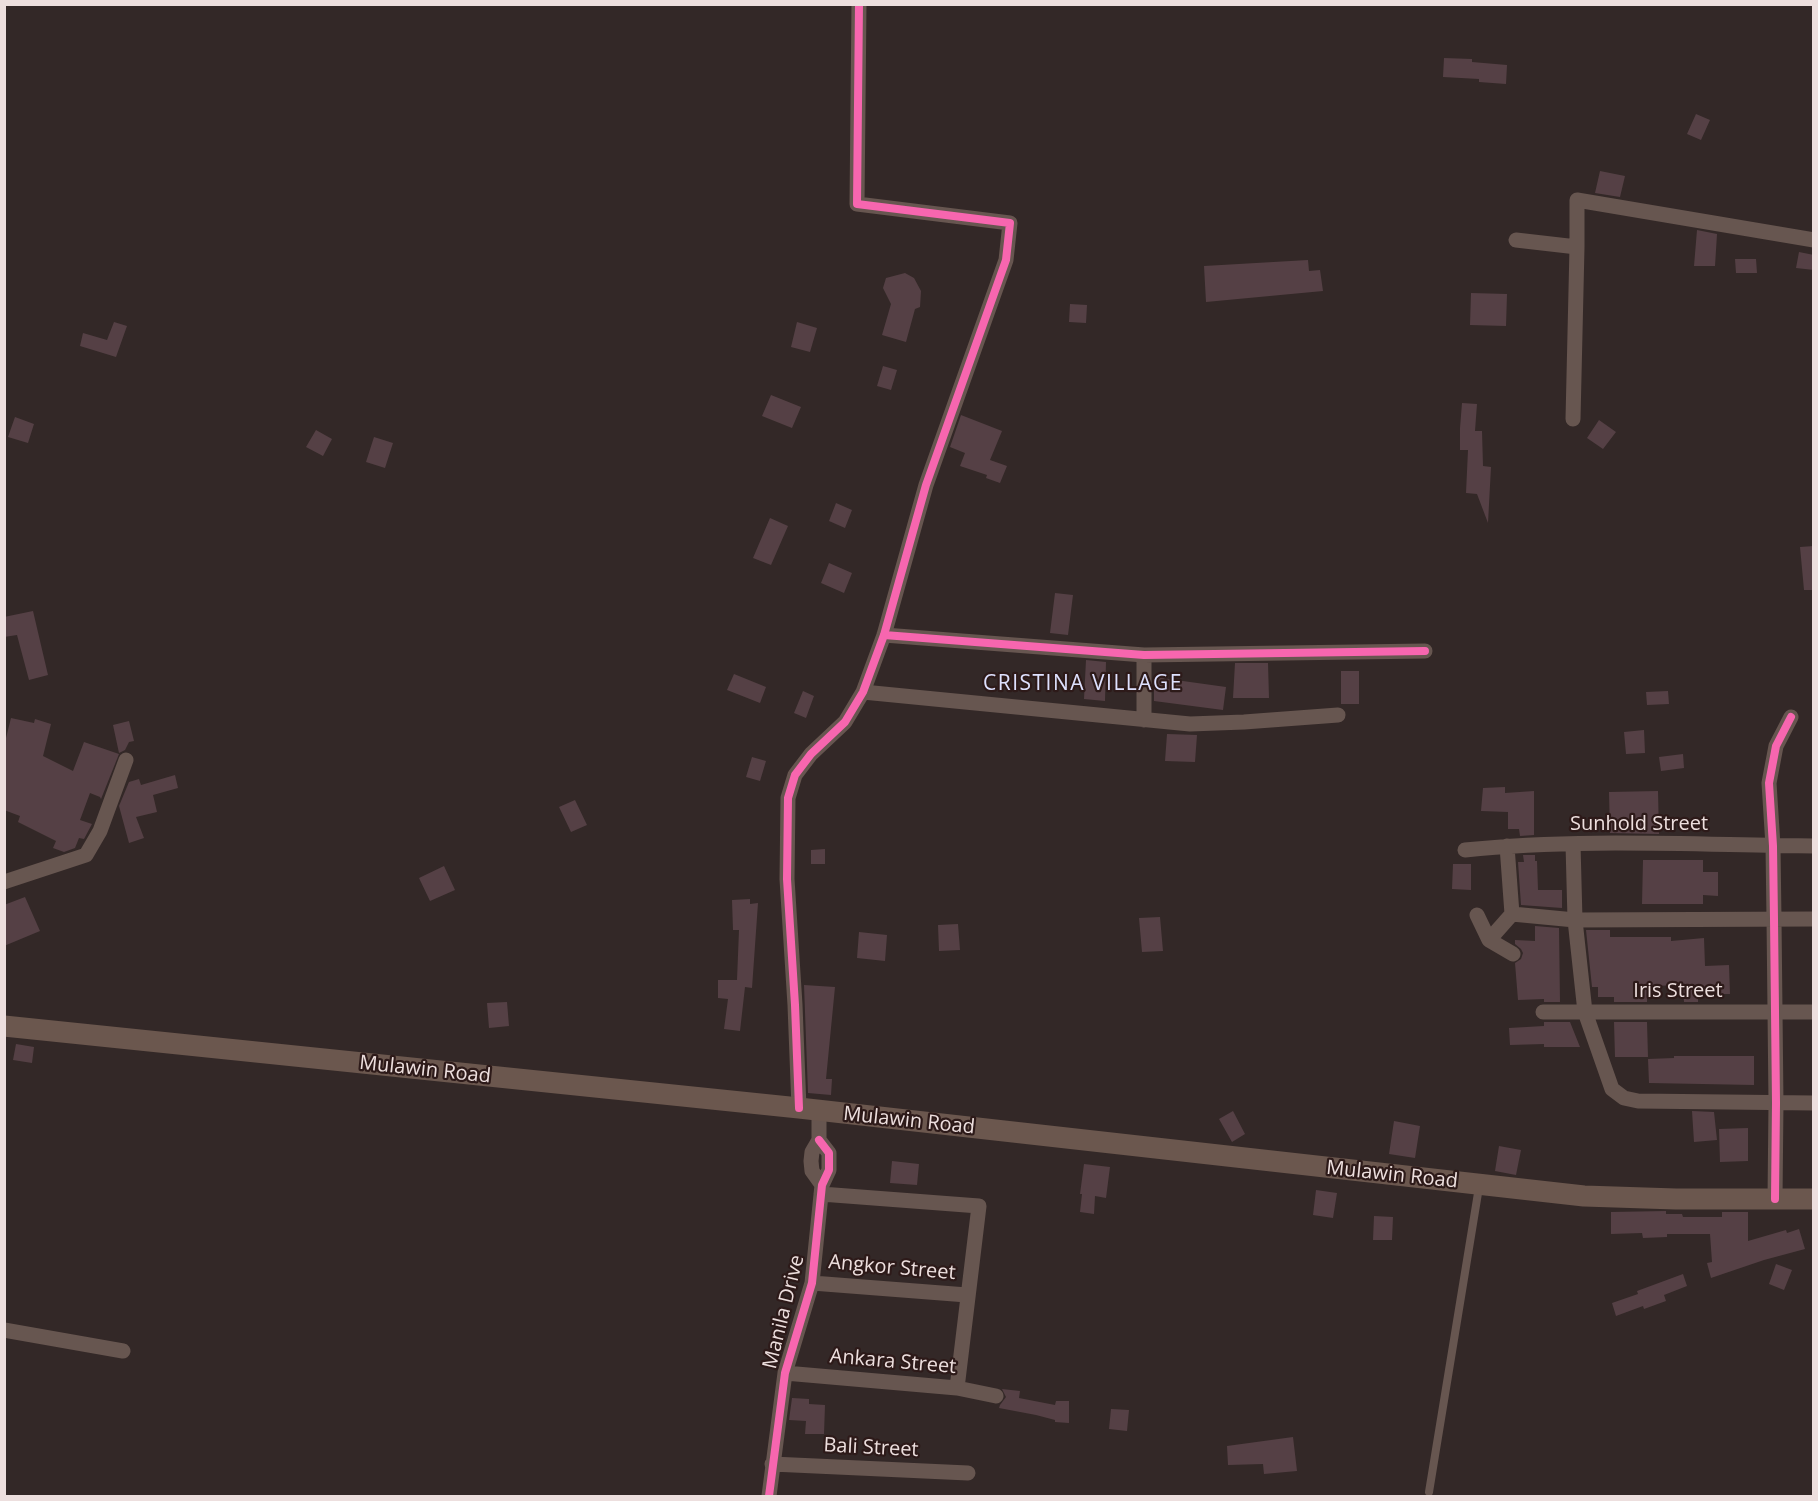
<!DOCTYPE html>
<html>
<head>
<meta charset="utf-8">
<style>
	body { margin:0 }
	#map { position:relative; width:1818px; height:1501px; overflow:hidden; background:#332827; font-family:"Open Sans",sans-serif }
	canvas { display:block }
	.frame { position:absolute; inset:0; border:6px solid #eddfde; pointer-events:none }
</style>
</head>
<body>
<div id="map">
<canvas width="1818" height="1501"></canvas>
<div class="frame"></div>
</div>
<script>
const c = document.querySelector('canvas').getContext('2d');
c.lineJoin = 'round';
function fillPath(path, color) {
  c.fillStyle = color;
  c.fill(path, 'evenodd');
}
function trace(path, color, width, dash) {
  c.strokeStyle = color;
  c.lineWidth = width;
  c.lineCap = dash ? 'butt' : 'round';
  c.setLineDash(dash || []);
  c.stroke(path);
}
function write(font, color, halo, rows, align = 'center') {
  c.font = font + ' "Open Sans",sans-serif';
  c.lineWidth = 4.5;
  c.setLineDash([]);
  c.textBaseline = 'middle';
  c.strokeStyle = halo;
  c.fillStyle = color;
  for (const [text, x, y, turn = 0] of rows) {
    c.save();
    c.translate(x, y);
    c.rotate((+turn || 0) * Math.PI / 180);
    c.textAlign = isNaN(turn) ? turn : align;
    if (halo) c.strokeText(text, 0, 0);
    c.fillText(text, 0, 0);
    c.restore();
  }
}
fillPath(new Path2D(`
	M1444 58 1472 59V62L1507 65 1506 84 1479 82V79L1443 77Z
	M1696 114 1710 120 1701 140 1687 134Z
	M1600 171 1625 176 1620 197 1595 193Z
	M1697 230 1717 234 1715 266H1694Z
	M1799 252 1814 255V270L1796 268Z
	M1735 259H1756L1757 273H1736Z
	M1308 260 1309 271 1320 270 1323 291 1206 302 1204 266Z
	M905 273 914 278 921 291 920 307 915 309 906 342 882 335 891 304 883 288 886 278Z
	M1471 293 1507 294 1506 326 1470 325Z
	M1070 304 1087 305 1086 323 1069 322Z
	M114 322 127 326 116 357 80 346 83 333 107 340Z
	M797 322 817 328 810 352 791 347Z
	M883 366 897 370 891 390 877 386Z
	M771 395 801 407 792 428 762 416Z
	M1462 403 1477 404 1475 431H1482L1483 466 1491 467 1488 523 1477 494 1466 493 1468 450H1460V428Z
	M961 415 1002 431 990 460 1007 466 1000 483 986 478 987 475 960 466 965 453 950 447Z
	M15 417 34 424 28 443 8 437Z
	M1599 420 1616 432 1603 449 1587 438Z
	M316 430 332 439 323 456 306 447Z
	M374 437 393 443 385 468 366 462Z
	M836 503 852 510 845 528 829 521Z
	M770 518 788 526 771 565 753 558Z
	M1814 546V590H1804L1800 547Z
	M829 563 852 573 844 593 821 583Z
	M1055 593 1073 595 1068 635 1050 633Z
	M33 611 48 675 29 680 17 635 4 637V617Z
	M1086 660 1106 662 1105 701 1084 699Z
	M1235 663H1268L1269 698H1233Z
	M1341 671H1359V704H1341Z
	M734 674 766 687 760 703 727 690Z
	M1154 677 1226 687 1223 710 1154 701Z
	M803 691 814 696 806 718 794 713Z
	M1668 691 1669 704 1647 705 1646 692Z
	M11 718 34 723 35 719 51 724 43 756 73 771 84 742 119 754 101 799 100 797 90 793 80 820 92 824 84 839 79 838 75 848 64 852 53 848 56 841 18 822 20 816 4 810V746Z
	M129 721 134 741 129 742 125 750 119 753 113 725Z
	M1644 730 1645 753 1626 754 1624 732Z
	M1167 734 1197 735 1195 762 1165 761Z
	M1683 754 1684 768 1661 771 1659 757Z
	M752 757 766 761 760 781 746 777Z
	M175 775 178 788 153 795 157 812 136 817 144 838 129 843 119 806 129 782 139 779 141 785Z
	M1505 787V793L1534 791V835L1520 836 1519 829H1508V812L1481 811 1483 788Z
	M1658 791 1659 834 1610 833 1609 792Z
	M575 800 587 825 571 832 559 807Z
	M825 849V864H811V850Z
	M1523 855H1535V861H1537L1538 890H1562V908L1521 905 1518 862H1524Z
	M1643 860H1703V872H1718V896L1703 895V904H1642Z
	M1453 864H1471V890L1452 889Z
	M444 866 455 890 430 901 419 878Z
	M25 897 40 931 4 946V905Z
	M750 899V904L758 903 752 988 745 987 740 1031 724 1029 728 999 718 998V980H737L739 930H733L732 900Z
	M1160 917 1163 951 1142 952 1139 918Z
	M958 924 960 950 939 951 938 925Z
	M1535 926 1559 928 1560 1002H1544V999L1518 1000 1515 963 1521 959 1523 953 1521 949 1515 944V940L1535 941Z
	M1586 930H1610V937H1671V941L1704 938 1705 966 1729 965 1730 994H1698V1002H1684L1683 985 1653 986 1654 996H1647V1002H1614V997H1598V987H1592Z
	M859 932 887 935 885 961 857 958Z
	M804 985 835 987 826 1079H832L831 1095 808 1093Z
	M507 1002 509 1026 489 1028 487 1003Z
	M1544 1022H1570L1580 1047H1544V1044L1510 1045 1509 1028 1544 1026Z
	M1614 1022H1647L1648 1057H1615Z
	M16 1044 34 1047 32 1063 13 1060Z
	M1674 1056H1754V1085L1649 1083 1648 1059 1674 1058Z
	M1233 1111 1245 1134 1232 1142 1219 1119Z
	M1692 1111 1714 1112 1717 1140 1694 1142Z
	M1394 1121 1420 1126 1415 1158 1389 1154Z
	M1748 1128V1161L1720 1162 1719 1129Z
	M1499 1146 1521 1150 1516 1175 1495 1171Z
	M892 1161 919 1164 917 1185 890 1183Z
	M1084 1164 1110 1167 1106 1198 1095 1196 1094 1214 1080 1212 1082 1194H1080Z
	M1316 1190 1337 1193 1333 1218 1313 1215Z
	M1666 1211V1214H1682L1683 1217H1722V1212H1748V1241L1786 1230 1787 1233 1799 1229 1805 1249 1764 1260 1711 1278 1707 1263 1712 1262 1710 1234H1667V1237L1643 1238 1642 1233 1611 1234V1212Z
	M1374 1216 1393 1217 1392 1240H1373Z
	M1776 1264 1792 1270 1784 1290 1769 1284Z
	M1683 1274 1687 1286 1664 1295 1666 1301 1644 1309 1643 1306 1616 1316 1612 1303 1638 1294 1637 1291Z
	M1002 1389 1020 1391 1019 1398 1055 1405 1056 1401H1069V1423L1055 1422V1420L1036 1415 999 1408 1000 1405 1006 1397Z
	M792 1398 809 1399V1404L825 1405 824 1434H805L806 1421 789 1420Z
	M1111 1409 1129 1410 1127 1431 1109 1429Z
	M1293 1437 1297 1471 1264 1474 1263 1464 1228 1465 1227 1446Z`), '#554045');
trace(new Path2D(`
	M1429 1492 1479 1187`), '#675650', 8);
trace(new Path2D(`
	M1516 240 1577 247V200L1814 240
	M1573 419 1577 247
	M884 635 1144 655 1425 651
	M863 692 1190 724 1244 722 1338 715
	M1144 720V655
	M1573 844 1575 920 1585 1012 1612 1089 1624 1098 1638 1101 1814 1103
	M1465 850C1580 838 1697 845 1814 846
	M4 882 86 855 100 831 126 760
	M1512 914 1575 920 1814 919
	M1477 915 1489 940 1513 954
	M1489 940 1512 914 1507 846
	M1543 1012H1814
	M799 1108 795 1005 787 879 788 798 795 775 811 754 845 722 863 692 884 635 926 485 1006 260 1010 223 857 204 859 4
	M819 1111V1140L812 1152 811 1161 812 1171 822 1185
	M821 1194 979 1206 957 1388
	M1775 1199 1776 1103 1774 919 1773 846 1769 783 1776 746 1791 717
	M812 1283 967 1295
	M4 1330 123 1351
	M785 1373 957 1388 996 1396
	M772 1464 968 1473
	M769 1496 785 1373 812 1283 822 1185 829 1170V1153L819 1140`), '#675650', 15);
trace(new Path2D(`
	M4 1026 799 1108 1584 1196 1676 1199H1814`), '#6b574e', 21);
trace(new Path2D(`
	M884 635 1144 655 1425 651
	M799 1108 795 1005 787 879 788 798 795 775 811 754 845 722 863 692 884 635 926 485 1006 260 1010 223 857 204 859 4
	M1775 1199 1776 1103 1774 919 1773 846 1769 783 1776 746 1791 717
	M769 1496 785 1373 812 1283 822 1185 829 1170V1153L819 1140`), '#f766af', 8);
write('20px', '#eddfde', '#2d1a19', [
	["Sunhold Street",1639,824],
	["Iris Street",1678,991],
	["Mulawin Road",425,1070,6],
	["Mulawin Road",909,1121,6],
	["Mulawin Road",1392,1175,6],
	["Angkor Street",892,1268,5],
	["Manila Drive",784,1312,-76],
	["Ankara Street",893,1362,5],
	["Bali Street",871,1448,3]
]);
c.letterSpacing = '1.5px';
write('21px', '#dee1fe', '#2d1a19', [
	["CRISTINA VILLAGE",1083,684]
]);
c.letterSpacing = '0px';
</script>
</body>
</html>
